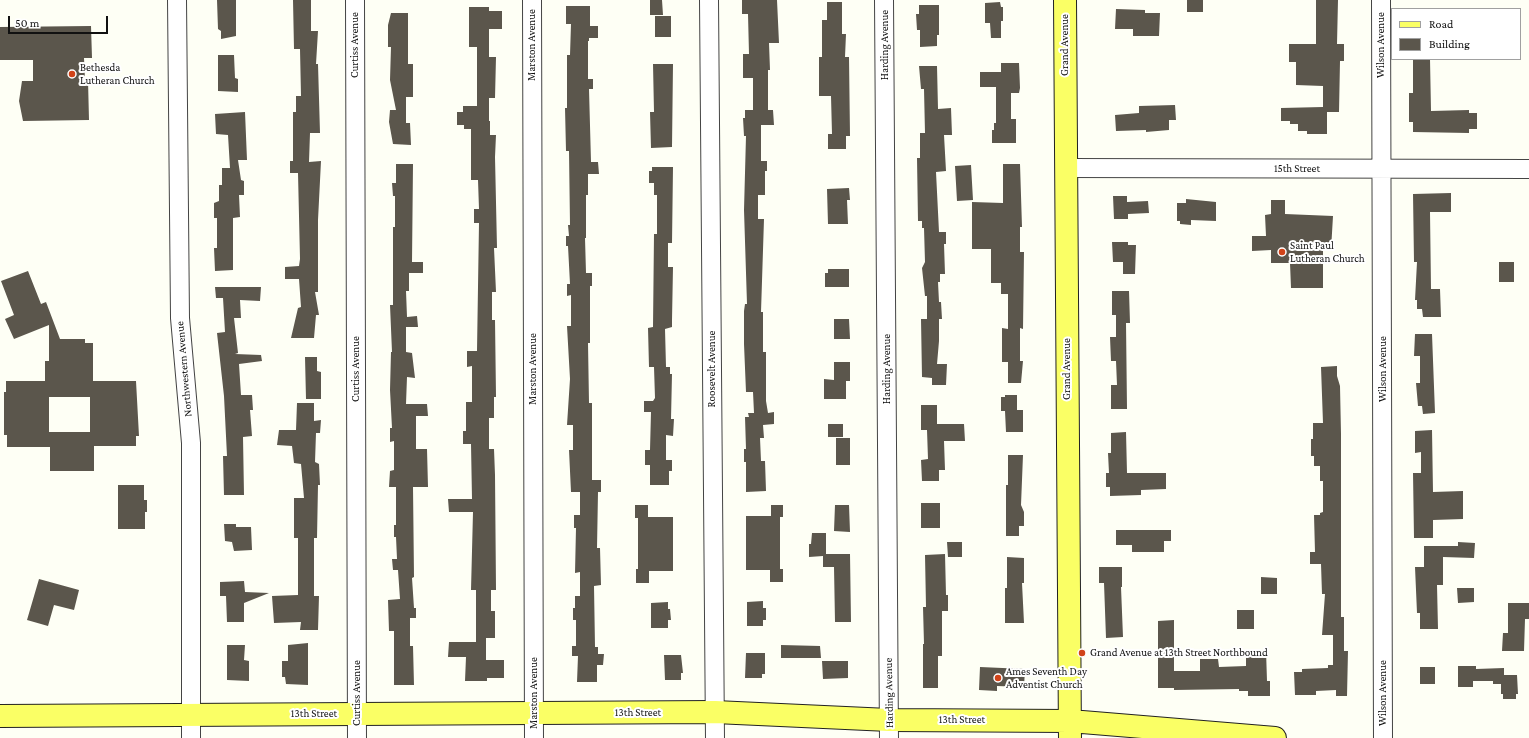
<!DOCTYPE html>
<html>
<head>
<meta charset="utf-8">
<style>
	body { margin:0 }
	#map { position:relative; width:1529px; height:738px; overflow:hidden; background:#fefff5; font-family:"Crimson Pro",serif }
	canvas { display:block }
	.legend { position:absolute; left:1391px; top:8px; width:130px; height:52px; box-sizing:border-box; background:#fff; border:1px solid #a0a0a0; margin:0; padding:5px 7px; list-style:none; font-size:12px; color:#111 }
	.legend li { display:flex; align-items:center; gap:8px; height:20px }
	.legend b { width:20px; border:1px solid #a0a0a0 }
	.scale { position:absolute; left:8px; top:16px; width:100px; height:18px; box-sizing:border-box; border:2px solid #111; border-top:0; padding-left:5px; font-size:12px; line-height:14px; white-space:nowrap; color:#111; -webkit-text-stroke:3px #fff; paint-order:stroke }
</style>
</head>
<body>
<div id="map">
<canvas width="1529" height="738"></canvas>
<ul class="legend">
<li><b style="height:5px;background:#faff65"></b>Road</li>
<li><b style="height:11px;background:#5b564c"></b>Building</li>
</ul>
<div class="scale">50 m</div>
</div>
<script>
const c = document.querySelector('canvas').getContext('2d');
c.lineJoin = 'round';
function fillPath(path, color) {
  c.fillStyle = color;
  c.fill(path, 'evenodd');
}
function trace(path, color, width, dash) {
  c.strokeStyle = color;
  c.lineWidth = width;
  c.lineCap = dash ? 'butt' : 'round';
  c.setLineDash(dash || []);
  c.stroke(path);
}
function write(font, color, halo, rows, align = 'center') {
  c.font = font + ' "Crimson Pro",serif';
  c.lineWidth = 4;
  c.setLineDash([]);
  c.textBaseline = 'middle';
  c.strokeStyle = halo;
  c.fillStyle = color;
  for (const [text, x, y, turn = 0] of rows) {
    c.save();
    c.translate(x, y);
    c.rotate((+turn || 0) * Math.PI / 180);
    c.textAlign = isNaN(turn) ? turn : align;
    if (halo) c.strokeText(text, 0, 0);
    c.fillText(text, 0, 0);
    c.restore();
  }
}
fillPath(new Path2D(`
	M217 0H236V36L221 39V31L218 29Z
	M293 0H311V31H318L316 64H318L320 133H310L309 162 321 161 318 220V292H315L319 315H316L314 338H291L298 308 301 307 299 279H285V267L299 266 300 259 298 173H290V161H293V112H296V96H301L300 49H294Z
	M650 0H662L663 15H650Z
	M742 0H777L779 43H769L770 70H768V110H773L774 125H761V161H767V171H765V195H758V219H764L761 312H763V352H766V401L768 413 774 412V424L763 425 764 438H760L761 461H765L766 491 746 492V462H744V449H746L745 417H749L748 413H754L753 392H746L744 344V311L745 304H747L744 210 746 136H744L743 118H745V110H753V78H743V54H749L748 14H742Z
	M1187 0H1203V12H1187Z
	M1316 0H1338L1337 44H1344V61H1340L1339 112H1327V134H1307V131H1298V124H1290V121H1281V108L1323 107V86L1296 85V62H1289V44H1316Z
	M827 2H842V34H846L845 57H849L850 136H846V149H828V134H832L831 96H819V57H822V20H827Z
	M1000 2 1001 7H1003V21H1001V38H991L990 23H985V3Z
	M919 5H939V35H937V46L920 47V30H917L916 14H919Z
	M566 6H590V26H598V38H589V41H588V79H593V89H589L591 162H598L599 174H588V195H586V238H585L586 273H592V286H590V343H588L589 403H592V480H601V492H598L597 548H600L601 585 594 586 595 647H598V654H604L603 665H597V682H577L578 656H572V646H576V620H573V608H575V596H580V572L575 573 576 528H574V515H580V492H571L569 450H573V425H567L570 379 567 326H571V295L567 296V284H570L568 246H566V236H569L568 225H570L569 151H566L565 108H567V55H570L571 24H566Z
	M469 7H489V11H502V29H489V57H496L495 98H489V121H490V135H496L495 157 497 248H494L496 292H492V320H495L496 397H494V418H489V449H494L495 475 496 590H491V611H495V638H486V660H504V678H487V681H465L466 657H448L449 642H476V590H471L473 512H449L448 499H472L471 444H463V431H466V402H472V366L467 367V351H477L479 223H474V209H479L478 180H471V129H464V125H457V112H463V106H477V47H469Z
	M1116 9 1145 10V13H1160L1159 36H1133V29H1115Z
	M391 13H408V64H413V97H406V123H410L411 145 393 144 389 122 390 110H396L390 80 391 47H388V25Z
	M655 16H671V37H655Z
	M91 26 92 58H84L85 80H88L89 120 23 121 19 101 22 81H33V60H0V27Z
	M218 55H234L235 78 238 79V92L218 91Z
	M1413 59H1430L1431 111 1469 110V113H1477V129H1469V133L1413 132V122H1409V93H1413Z
	M1001 63H1019L1020 88 1019 93H1011V119H1016V143H992V130H994V123H996V87H980V72H1001Z
	M653 64H673L672 147 651 148 650 112H654Z
	M919 66H937L938 109 951 108 952 135H944L946 171 936 172 939 232H946V244H944L945 274H940V282H938L939 302H941L942 319H939V341L937 364H947L946 385H932V378L922 377 921 319H927V296H925L922 268 925 262 924 228H922V221H918L917 158H920V133H925L924 89H921Z
	M1175 105 1176 120H1169V130L1146 132V130L1116 131 1115 115 1139 113V106Z
	M245 112 247 160H238L241 180 244 181V195H239L240 217 233 218V270L215 271 214 248H217V218H214V203L219 201V185H222V168H230L228 135 216 134 215 114Z
	M396 164H413L412 262H423V273H409V291H406L407 317 417 316 418 327H406V352L412 353 415 378 407 377 406 404H427L428 416H416V449H427L428 487H413L414 577 412 578 414 608H416V618H410V646H413L414 685H394V631H389L388 600 400 599 398 570H393L392 559H397L396 537H394V525H396V487H389L390 471 394 470V441L390 442V428H392L390 390 391 352H392L390 305H393V227H395V196H393L392 183H396Z
	M1003 164H1020L1022 227H1020V252H1024L1023 329 1020 328V361H1023L1021 383H1008V362H1002V328L1008 329V294H1001V283H991V249H972V202L1003 203Z
	M971 165 973 200 957 201 955 166Z
	M652 167H673L672 243H668V267H673L672 320V327L665 329 666 367H670V374H672L671 419H674L673 436 666 435V460H672V471H669V485H650V465H645V450H650L651 412H644V401H653L655 398 654 367H649L648 328 653 327 654 234H657V195H654V183H649V171H652Z
	M849 188 850 200H847L848 224H828L827 189Z
	M1451 193V212H1430L1431 289H1440L1441 317H1423L1422 309H1417V300H1415L1417 262H1414L1413 194Z
	M1113 196H1127V202L1148 201 1149 213 1128 214V219H1114Z
	M1186 199 1216 202V221L1191 220V225L1180 224V221H1177V203H1186Z
	M1271 200H1285V214L1333 216 1331 250H1323V288H1291L1290 263H1271V250L1252 251V236H1266L1265 215 1271 214Z
	M1112 242H1128V245H1136L1135 274H1123V262H1113Z
	M1499 262H1514V282H1499Z
	M828 269H849V287H825V273H828Z
	M28 271 41 304 46 302 60 339H85V343H93V381H136L139 436H136V446H94V471H50V447H7V435H4V392H6V381H45V361H49V325L14 339 5 319 14 315 1 281ZM49 397H90V432H49Z
	M215 287H261L260 301 240 300 241 318H234L238 353 235 354 261 355 262 361 239 364 241 395H252L253 410H250L252 436 243 437 244 495H224L223 456H227L224 396 217 333 225 332 223 298H216Z
	M1112 291H1129L1130 323H1126L1127 409H1111V385H1117L1116 361H1111L1110 337H1116V315H1112Z
	M834 319H849L850 339H834Z
	M1415 334H1432L1435 413 1423 414 1422 406H1418L1416 383H1420V356H1414Z
	M305 357H317V371L321 372V399H306Z
	M834 362H850V381H846V399H824V379L834 380Z
	M1337 366V376L1340 386 1341 434V617H1344V651H1348L1347 696H1336V690L1316 691V695H1295L1294 672H1302V669L1328 668V665H1333V635H1322L1325 594H1322L1321 564H1310V552H1315L1314 515H1320V513L1323 512V481H1320V466H1314V456H1311V439H1313V423H1323L1321 367Z
	M1005 395H1017V410H1023V432H1006L1005 411H1001V397H1005Z
	M297 403H314V421L321 420 320 433H316L315 462 319 464 320 485H318L317 538H314V596H319L318 630H300L301 622 274 623 272 596 298 595V538H294V498H304L301 464 294 463 292 446 277 445 279 430H296Z
	M921 405H937V424H964L965 441H944L945 470H939V481H922L921 460 928 459 927 430H921Z
	M828 424H843V437H828Z
	M1432 430 1433 492 1463 491V519L1433 520V538H1414L1413 473H1421V452L1415 453V431Z
	M1126 432 1127 473H1166V489L1141 490V495L1110 496V487H1106V473H1109L1108 453H1111V433Z
	M836 438H850V465H836Z
	M1008 455H1023L1021 505 1024 512V526H1019V536H1006V485H1008Z
	M118 485H144V500H147V512H145V529H118Z
	M921 503H940V528H921Z
	M635 505H648V517H673V571H649V583H636V569H638V518H635Z
	M771 505H783V517H780V569H783V582H770V570H746V516H771Z
	M835 505H849L850 532 834 531Z
	M224 524H236V527H251L252 550 234 551 232 542 225 541Z
	M1116 530H1171V541H1164V552H1132V545H1116Z
	M812 533H826V554H850L851 622H835L834 567H823V556L809 557V544H811Z
	M947 542H962V557H948Z
	M1458 542 1475 543 1474 558 1443 557V585H1437L1438 629H1420V613H1417L1415 567H1424V546H1458Z
	M945 554 946 595H948V611H942V656H938V688H923V644H924L923 607H926L925 555Z
	M1007 557 1024 558V583H1022L1024 623H1005V588H1007Z
	M1099 567H1122V587H1121L1123 637 1106 638 1104 583H1099Z
	M1261 577 1277 578V594H1261Z
	M39 579 79 590 74 610 54 605 48 626 27 620Z
	M244 581 245 592 269 593 244 603V622H227L226 596H220V582Z
	M1457 588H1474V602L1458 603Z
	M763 601V608H766V620H763V626H747V602Z
	M668 602V609H670L671 620H668V628H651V603Z
	M1508 603H1529V619H1525L1524 651H1502L1503 633H1508Z
	M1237 610H1254V629H1237Z
	M1174 620V671H1200V659H1218L1219 667 1246 666V651L1266 650 1267 681H1270V696H1248V691H1239V689L1174 690V688H1158V621Z
	M308 643V685L286 684 285 677H282V661H288V645Z
	M227 645H245L244 660 249 661V681L227 680Z
	M781 645 820 646 821 658H781Z
	M746 653H765V674H762V678H745Z
	M664 655H681L683 673H681V680H665Z
	M822 661H848V678L823 679Z
	M1458 666H1476V669L1504 668V675H1517L1518 694H1516V699H1503V694H1501V684H1493V681H1473V687H1458Z
	M980 667 1025 669 1024 687 997 686V691L979 690Z
	M1420 667H1435V684H1420Z`), '#5b564c');
const minor = new Path2D(`
	M177 0 180 318 191 443V738
	M355 0 357 738
	M532 0 534 738
	M709 0 715 738
	M884 0 889 738
	M1381 0 1383 738
	M1066 168 1529 169`);
const major = new Path2D(`
	M1065 0 1070 738
	M0 716 715 712 889 720 1070 721 1275 738`);
trace(minor, '#444', 20);
trace(major, '#222', 24);
trace(minor, '#fff', 18);
trace(major, '#faff65', 22);
for (const [x, y, r, color] of [
	[72,74,4,"#d14319"],
	[1282,252,4,"#d14319"],
	[1082,653,4,"#d14319"],
	[998,678,4,"#d14319"]
]) {
  const dot = new Path2D();
  dot.arc(x, y, r, 0, 2 * Math.PI);
  c.fillStyle = color;
  c.fill(dot);
  trace(dot, '#fff', 1.5);
}
write('11px', '#111', '#fff', [
	["Curtiss Avenue",355,45,-90],
	["Marston Avenue",532,45,-90],
	["Harding Avenue",885,45,-90],
	["Grand Avenue",1065,45,-90],
	["Wilson Avenue",1381,45,-90],
	["15th Street",1297,169],
	["Northwestern Avenue",184,369,-95],
	["Curtiss Avenue",356,369,-90],
	["Marston Avenue",533,369,-90],
	["Roosevelt Avenue",712,369,-90],
	["Harding Avenue",887,369,-90],
	["Grand Avenue",1067,369,-90],
	["Wilson Avenue",1383,369,-90],
	["Curtiss Avenue",357,693,-90],
	["Marston Avenue",534,693,-90],
	["Harding Avenue",889,693,-91],
	["Wilson Avenue",1383,693,-90],
	["13th Street",638,713],
	["13th Street",314,714],
	["13th Street",962,720]
]);
write('11px', '#111', '#fff', [
	["Bethesda",80,68],
	["Lutheran Church",80,81],
	["Saint Paul",1290,246],
	["Lutheran Church",1290,259],
	["Grand Avenue at 13th Street Northbound",1090,653],
	["Ames Seventh Day",1006,672],
	["Adventist Church",1006,685]
], 'left');
</script>
</body>
</html>
